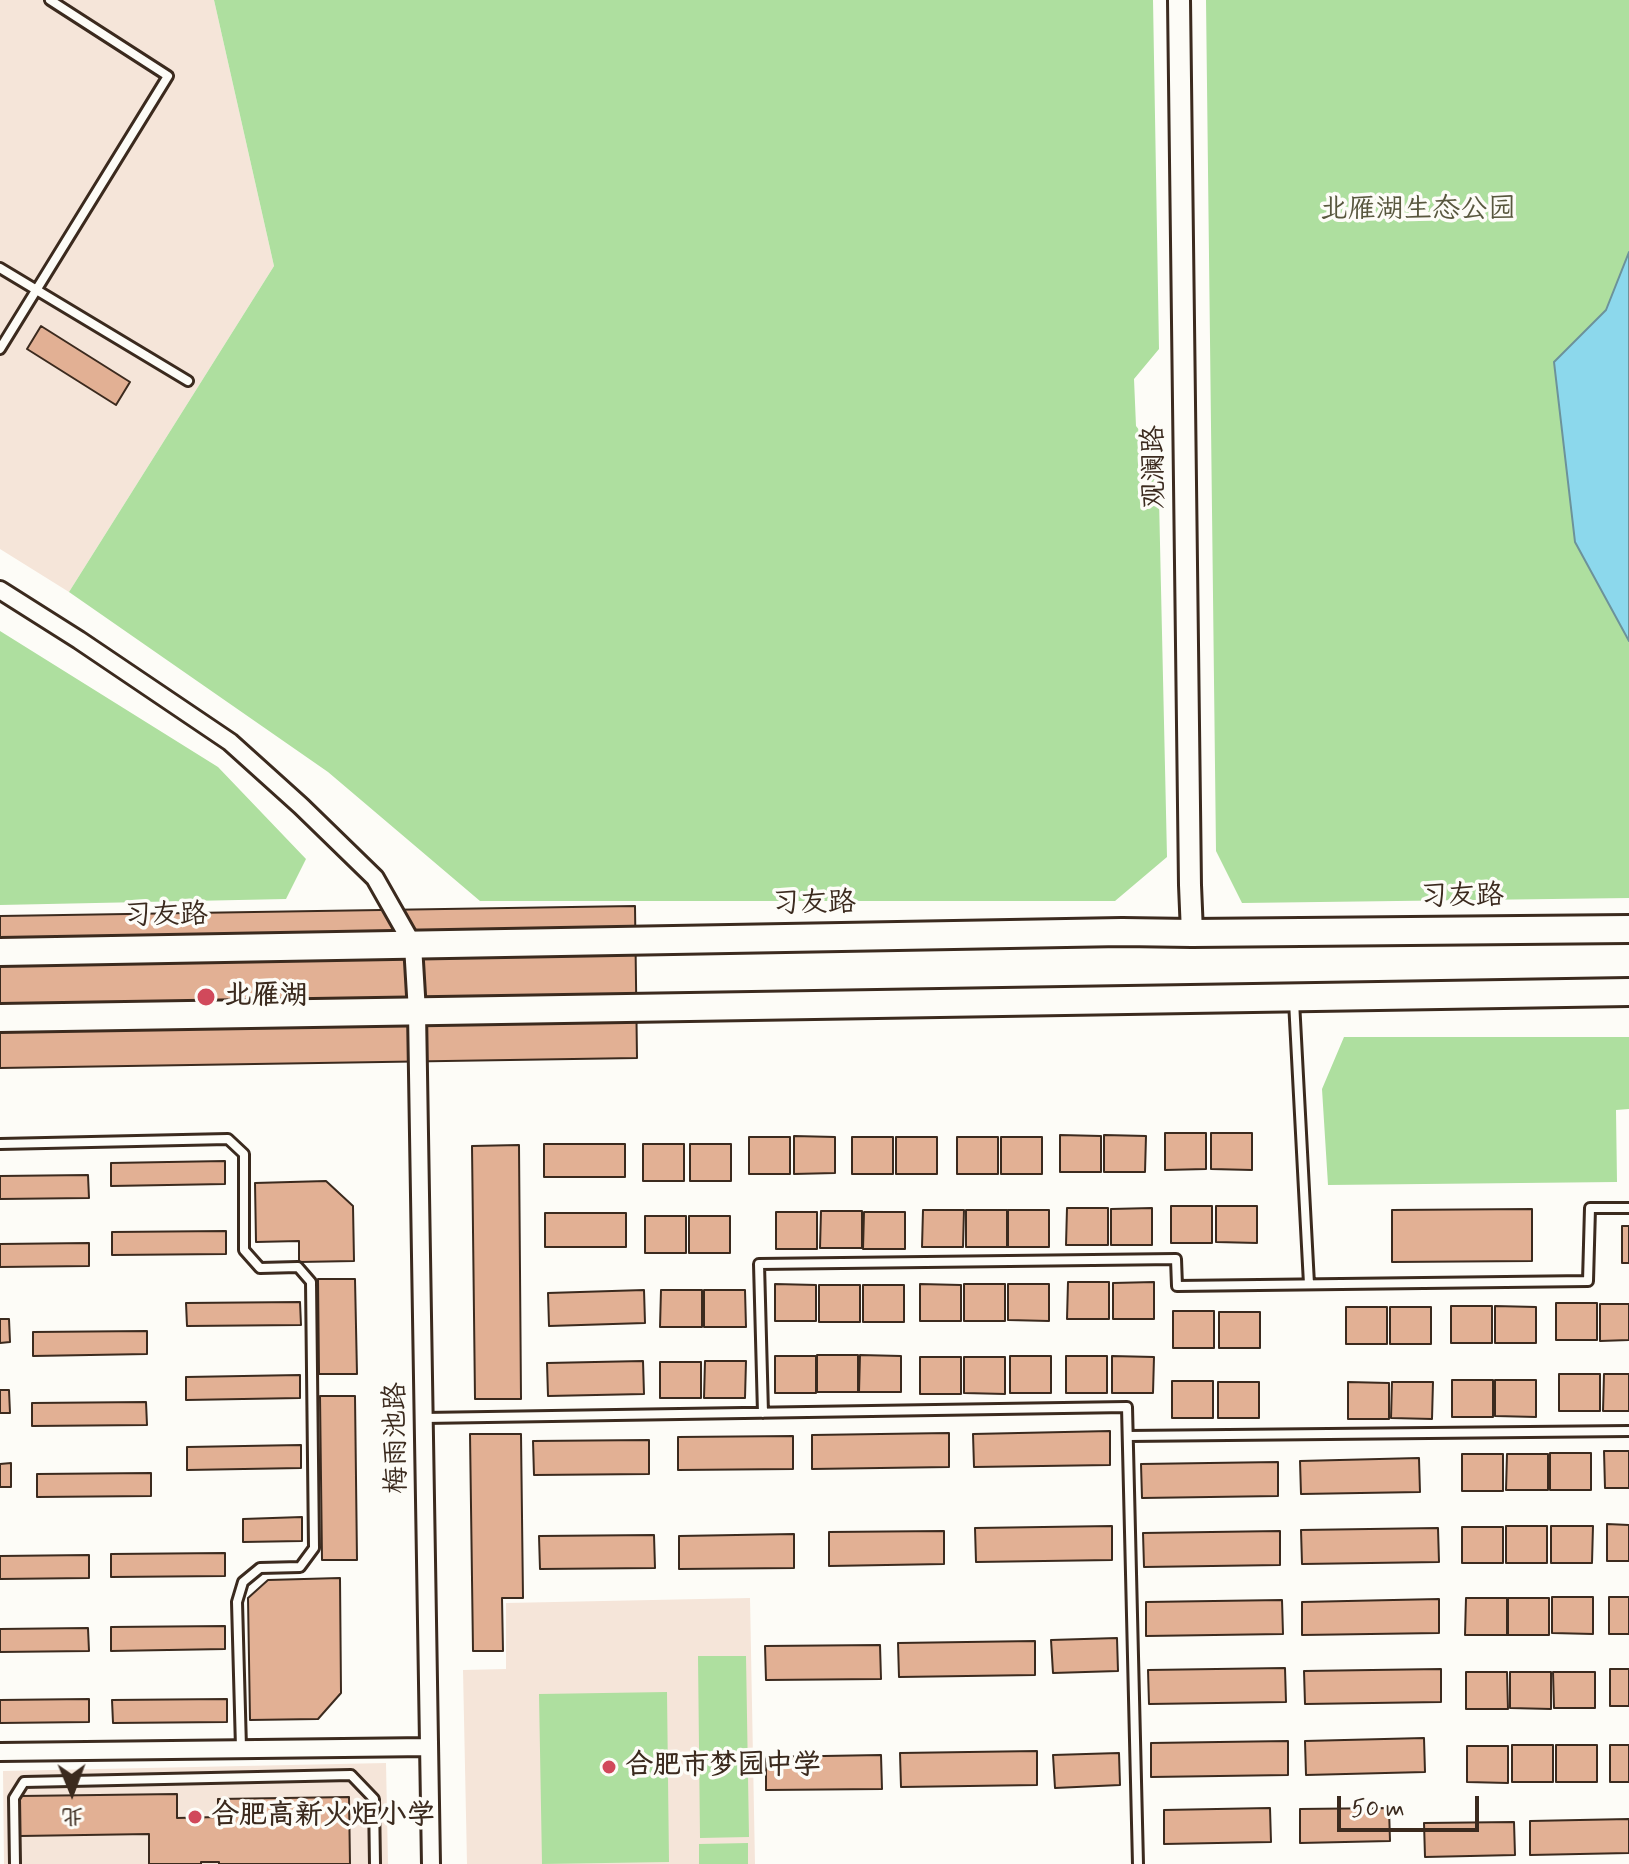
<!DOCTYPE html>
<html>
<head>
<meta charset="utf-8">
<style>
	body { margin:0 }
	#map { position:relative; width:1629px; height:1864px; overflow:hidden; background:#fdfcf7; font-family:Mynerve,"LXGW WenKai TC",sans-serif }
	canvas { display:block }
	.north { position:absolute; left:32px; top:1752px; width:80px; height:80px; -webkit-text-stroke:6px #fdfcf7; paint-order:stroke; rotate:179deg; font-size:22px; font-weight:700; line-height:32px; text-align:center; color:#3b2a1e }
	.north::after { content:''; display:block; margin:auto; width:28px; height:36px; background:#3b2a1e; clip-path:polygon(50% 0,100% 100%,50% 72%,0 100%) }
	.scale { position:absolute; left:1337px; top:1796px; width:142px; height:36px; box-sizing:border-box; border:4px solid #3b2a1e; border-top:0; padding-left:10px; font-size:24px; line-height:28px; white-space:nowrap; color:#3b2a1e; -webkit-text-stroke:6px #fdfcf7; paint-order:stroke }
</style>
</head>
<body>
<div id="map">
<canvas width="1629" height="1864"></canvas>
<div class="north">北</div>
<div class="scale">50 m</div>
</div>
<script>
const c = document.querySelector('canvas').getContext('2d');
c.lineJoin = 'round';
function fillPath(path, color) {
  c.fillStyle = color;
  c.fill(path, 'evenodd');
}
function trace(path, color, width, dash) {
  c.strokeStyle = color;
  c.lineWidth = width;
  c.lineCap = dash ? 'butt' : 'round';
  c.setLineDash(dash || []);
  c.stroke(path);
}
function write(font, color, halo, rows, align = 'center') {
  c.font = font + ' Mynerve,"LXGW WenKai TC",sans-serif';
  c.lineWidth = 7;
  c.setLineDash([]);
  c.textBaseline = 'middle';
  c.strokeStyle = halo;
  c.fillStyle = color;
  for (const [text, x, y, turn = 0] of rows) {
    c.save();
    c.translate(x, y);
    c.rotate((+turn || 0) * Math.PI / 180);
    c.textAlign = isNaN(turn) ? turn : align;
    if (halo) c.strokeText(text, 0, 0);
    c.fillText(text, 0, 0);
    c.restore();
  }
}
fillPath(new Path2D(`
	M0 0H214L274 266 69 592 0 549Z
	M750 1598 755 1864H467L463 1670 506 1669V1603Z
	M386 1763 388 1864H4L3 1771Z`), '#f5e5d9');
fillPath(new Path2D(`
	M214 0H1153L1159 349 1134 379 1136 426 1158 454 1167 857 1115 901H480L328 772 69 592 274 266Z
	M1206 0H1629V898L1242 903 1216 851Z
	M0 631 218 767 306 859 286 899 0 905Z
	M1344 1037H1629V1109L1616 1110 1617 1182 1328 1185 1322 1089Z
	M698 1656H746L749 1837 700 1838Z
	M667 1692 669 1862 542 1864 539 1694Z
	M748 1843V1864H699V1844Z`), '#aedf9f');
const water = new Path2D(`
	M1629 252V641L1575 542 1554 362 1606 310Z`);
fillPath(water, '#8cd8ec');
trace(water, '#6c929a', 2);
const building = new Path2D(`
	M41 326 130 382 116 405 27 349Z
	M635 906 637 1058 0 1068V916Z
	M1165 1133H1206V1169L1165 1170Z
	M1211 1133H1252V1170L1211 1169Z
	M1060 1135 1101 1136V1172H1060Z
	M1104 1135 1146 1136 1145 1172H1104Z
	M794 1136 835 1137V1173L794 1174Z
	M749 1137H790V1174H749Z
	M852 1137H893V1174H852Z
	M896 1137H937V1174H896Z
	M957 1137H998V1174H957Z
	M1001 1137H1042V1174H1001Z
	M544 1144H625V1177H544Z
	M643 1144H684V1181H643Z
	M690 1144H731V1181H690Z
	M519 1145 521 1399H475L472 1146Z
	M225 1161V1184L111 1186V1163Z
	M88 1175 89 1198 0 1199V1176Z
	M326 1181 353 1206 354 1261 299 1262V1241L256 1242 255 1183Z
	M1171 1206H1212V1243H1171Z
	M1216 1206H1257V1243L1216 1242Z
	M1067 1208H1108V1245H1066Z
	M1152 1208V1245H1111V1209Z
	M1532 1209V1261L1392 1262V1210Z
	M923 1210H964L963 1247H922Z
	M966 1210H1007V1247H966Z
	M1008 1210H1049V1247H1008Z
	M821 1211H862V1248H820Z
	M776 1212H817V1249H776Z
	M864 1212H905V1249H863Z
	M545 1213H626V1247H545Z
	M645 1216H686V1253H645Z
	M689 1216H730V1253H689Z
	M1622 1226H1629V1263H1622Z
	M226 1231V1254L112 1255V1232Z
	M89 1243V1266L0 1267V1244Z
	M318 1279H355L357 1374H319Z
	M1068 1282H1109V1319H1067Z
	M1154 1282V1319H1113V1283Z
	M775 1284 816 1285V1321H775Z
	M920 1284 961 1285V1321H920Z
	M964 1284H1005V1321H964Z
	M1008 1284H1049V1321L1008 1320Z
	M819 1285H860V1322H819Z
	M863 1285H904V1322H863Z
	M644 1290 645 1323 549 1326 548 1293Z
	M661 1290H702V1327H660Z
	M704 1290H745L746 1327H704Z
	M300 1302 301 1325 187 1326 186 1303Z
	M1556 1303H1597V1340H1556Z
	M1600 1304H1629V1340L1600 1341Z
	M1451 1306H1492V1343H1451Z
	M1495 1306 1536 1307V1343H1495Z
	M1346 1307H1387V1344H1346Z
	M1390 1307H1431V1344H1390Z
	M1173 1311H1214V1348H1173Z
	M1219 1312H1260V1348H1219Z
	M0 1319H9L10 1342 0 1343Z
	M147 1331V1354L33 1356V1332Z
	M817 1355H858V1392H817Z
	M860 1355 901 1356V1392H859Z
	M775 1356H816V1393H775Z
	M1010 1356H1051V1393H1010Z
	M1066 1356H1107V1393H1066Z
	M1112 1356 1154 1357 1153 1393H1112Z
	M920 1357H961V1394H920Z
	M964 1357H1005V1394L964 1393Z
	M643 1361 644 1394 548 1396 547 1363Z
	M705 1361H746L745 1398H704Z
	M660 1362H701V1398H660Z
	M1559 1374H1600V1411H1559Z
	M1604 1374H1629V1411H1603Z
	M300 1375V1398L186 1400V1377Z
	M1452 1380H1493V1417H1452Z
	M1495 1380H1536V1417L1495 1416Z
	M1172 1381H1213V1418H1172Z
	M1218 1382H1259V1418H1218Z
	M1348 1382 1389 1383V1419H1348Z
	M1392 1382H1433L1432 1419 1391 1418Z
	M0 1390H9L10 1413H0Z
	M320 1396H355L357 1560H322Z
	M146 1402 147 1425 32 1426V1403Z
	M1110 1431V1465L974 1467 973 1434Z
	M949 1433V1467L812 1469V1435Z
	M470 1434H521L523 1598H502L503 1651H473Z
	M793 1436V1469L678 1470V1437Z
	M649 1440V1474L534 1475 533 1441Z
	M301 1445V1468L187 1470V1447Z
	M1604 1451H1629V1488H1605Z
	M1550 1453H1591V1490H1550Z
	M1462 1454H1503V1491H1462Z
	M1507 1454H1548V1490H1506Z
	M1419 1458 1420 1492 1301 1494 1300 1461Z
	M1278 1462V1496L1142 1498 1141 1464Z
	M11 1463V1487H0V1464Z
	M151 1473V1496L37 1497V1474Z
	M302 1517V1541L243 1542V1519Z
	M1607 1524 1629 1525V1561H1607Z
	M1112 1526V1560L976 1562 975 1528Z
	M1506 1526H1547V1563H1506Z
	M1551 1526H1593L1592 1563H1551Z
	M1462 1527H1503V1563H1462Z
	M1438 1528 1439 1562 1302 1564 1301 1530Z
	M944 1531V1564L829 1566V1532Z
	M1280 1531V1565L1144 1567 1143 1533Z
	M794 1534V1568L679 1569V1536Z
	M654 1535 655 1568 540 1569 539 1536Z
	M225 1553V1576L111 1577V1554Z
	M89 1555V1578L0 1579V1556Z
	M340 1578 341 1693 318 1719 250 1720 248 1598 268 1580Z
	M1552 1597H1593V1634L1552 1633Z
	M1609 1597H1629V1634H1609Z
	M1466 1598H1507V1635H1465Z
	M1508 1598H1549V1635H1508Z
	M1439 1599V1633L1302 1635V1602Z
	M1282 1600 1283 1634 1146 1636V1602Z
	M225 1626V1649L111 1651V1627Z
	M88 1628 89 1651 0 1652V1629Z
	M1117 1638 1118 1671 1053 1673 1051 1640Z
	M1035 1641V1675L899 1677 898 1643Z
	M880 1645 881 1679 766 1680 765 1646Z
	M1285 1668 1286 1702 1149 1704 1148 1670Z
	M1441 1669V1702L1305 1704 1304 1671Z
	M1610 1669H1629V1706H1610Z
	M1466 1672H1507L1508 1709H1466Z
	M1510 1672H1551V1709L1510 1708Z
	M1553 1672H1595V1708H1554Z
	M89 1699V1722L0 1723V1700Z
	M227 1699V1722L113 1723 112 1700Z
	M1424 1738 1425 1772 1306 1775 1305 1741Z
	M1288 1741V1775L1151 1777V1743Z
	M1512 1745H1553V1782H1512Z
	M1556 1745H1597V1782H1556Z
	M1610 1745H1629V1782H1610Z
	M1467 1746H1508V1783L1467 1782Z
	M1037 1751V1785L901 1787 900 1753Z
	M1119 1753 1120 1785 1055 1788 1053 1755Z
	M881 1755 882 1789 766 1790V1757Z
	M177 1794V1818L218 1817V1799L349 1797 350 1864H219V1862H201V1864H149V1834L20 1836V1796Z
	M1270 1808 1271 1842 1164 1844V1810Z
	M1389 1808 1390 1841 1300 1843V1809Z
	M1629 1819V1853L1530 1855V1821Z
	M1514 1822 1515 1855 1425 1857 1424 1823Z`);
fillPath(building, '#e2b094');
trace(building, '#3b2a1e', 2);
const service = new Path2D(`
	M0 268 188 381
	M0 349 168 76 50 0
	M1294 1001 1309 1284
	M0 1144 228 1139 244 1154V1250L260 1268 298 1267 311 1282 314 1548 300 1567 260 1568 243 1582 237 1602 241 1748
	M763 1413 759 1264 1176 1259 1177 1286 1588 1281 1590 1208H1629
	M424 1418 1127 1407 1138 1864
	M1128 1436 1629 1431
	M15 1864 14 1798 24 1782 351 1775 374 1799 375 1864`);
const minor = new Path2D(`
	M0 590 79 640 230 742 301 806 375 878 413 945 417 1012 431 1864
	M0 1752 429 1747`);
const tertiary = new Path2D(`
	M1179 0 1190 885 1192 933`);
const primary = new Path2D(`
	M0 952 1122 932 1192 933 1629 929
	M0 1018 1629 992`);
trace(service, '#3b2a1e', 14);
trace(minor, '#3b2a1e', 22);
trace(tertiary, '#3b2a1e', 26);
trace(primary, '#3b2a1e', 32);
trace(service, '#fdfcf7', 8);
trace(minor, '#fdfcf7', 16);
trace(tertiary, '#fdfcf7', 20);
trace(primary, '#fdfcf7', 26);
for (const [x, y, r, color] of [
	[206,997,10,"#d1495b"],
	[609,1767,8,"#d1495b"],
	[195,1817,8,"#d1495b"]
]) {
  const dot = new Path2D();
  dot.arc(x, y, r, 0, 2 * Math.PI);
  c.fillStyle = color;
  c.fill(dot);
  trace(dot, '#fdfcf7', 3);
}
write('28px', '#58573e', '#fdfcf7', [
	["北雁湖生态公园",1418,211]
]);
write('28px', '#3b2a1e', '#fdfcf7', [
	["观澜路",1156,467,-91],
	["习友路",1462,898,-1],
	["习友路",814,905,-1],
	["习友路",166,917,-1],
	["梅雨池路",398,1438,-91]
]);
write('bold 28px', '#3b2a1e', '#fdfcf7', [
	["北雁湖",224,997],
	["合肥市梦园中学",625,1767],
	["合肥高新火炬小学",211,1817]
], 'left');
</script>
</body>
</html>
